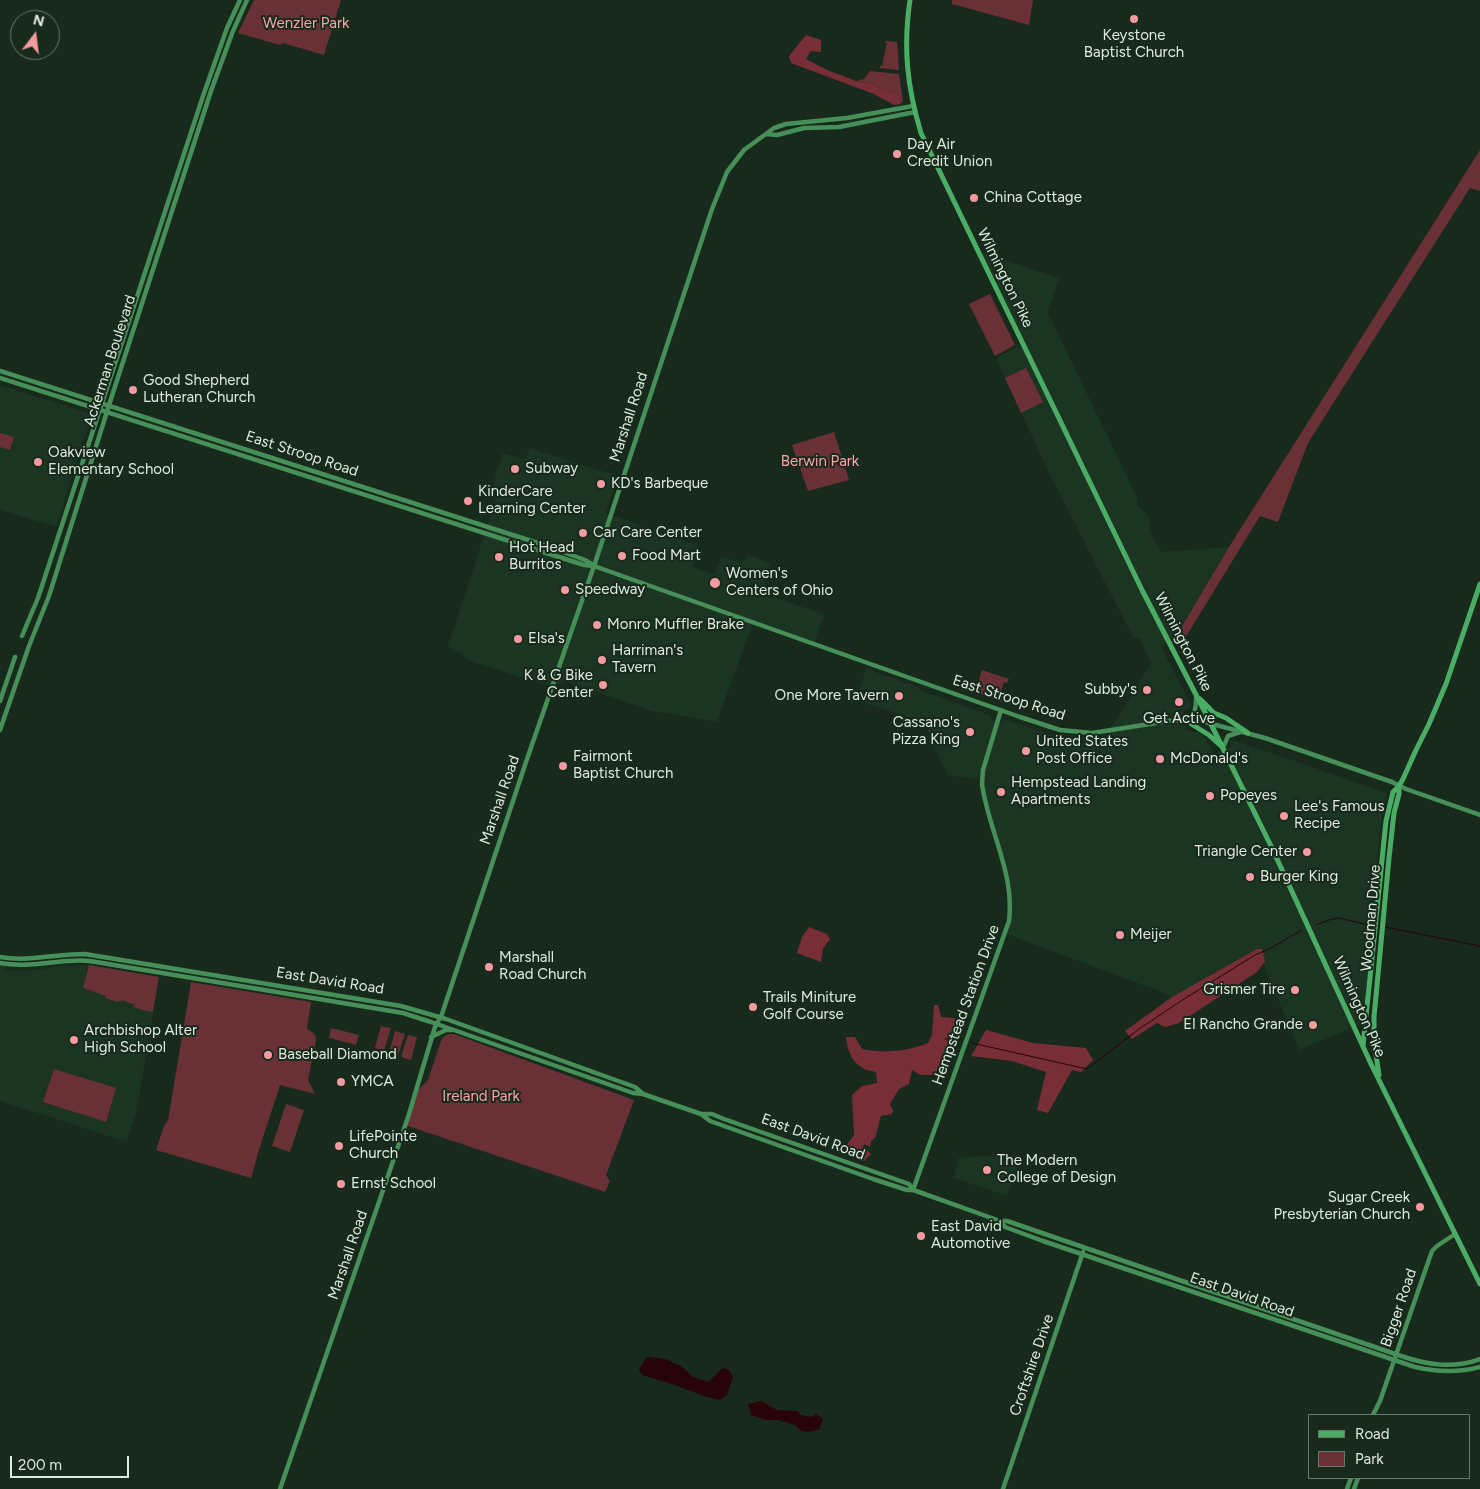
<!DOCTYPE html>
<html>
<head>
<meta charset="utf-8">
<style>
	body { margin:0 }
	#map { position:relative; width:1480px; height:1489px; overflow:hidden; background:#172a1b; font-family:Figtree,sans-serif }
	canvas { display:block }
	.legend { position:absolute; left:1308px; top:1414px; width:162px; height:65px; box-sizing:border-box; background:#172a1b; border:1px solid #677769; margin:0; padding:6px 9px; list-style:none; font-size:15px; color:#deeadf }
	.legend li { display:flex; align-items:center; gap:10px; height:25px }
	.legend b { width:25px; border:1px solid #677769 }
	.north { position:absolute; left:10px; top:10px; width:50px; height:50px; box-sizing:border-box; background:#172a1b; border:1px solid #677769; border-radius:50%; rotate:15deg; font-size:14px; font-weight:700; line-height:20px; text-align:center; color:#deeadf }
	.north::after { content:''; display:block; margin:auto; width:18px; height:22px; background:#f49aa1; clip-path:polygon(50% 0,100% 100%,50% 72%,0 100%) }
	.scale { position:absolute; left:10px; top:1456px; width:119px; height:22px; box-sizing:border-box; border:2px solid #deeadf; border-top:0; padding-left:6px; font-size:15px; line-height:18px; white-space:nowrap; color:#deeadf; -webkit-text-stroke:4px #172a1b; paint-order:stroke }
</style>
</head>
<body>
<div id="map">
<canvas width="1480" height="1489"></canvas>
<ul class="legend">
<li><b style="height:6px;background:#4bad65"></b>Road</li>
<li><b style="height:14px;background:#693036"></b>Park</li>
</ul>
<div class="north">N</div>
<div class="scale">200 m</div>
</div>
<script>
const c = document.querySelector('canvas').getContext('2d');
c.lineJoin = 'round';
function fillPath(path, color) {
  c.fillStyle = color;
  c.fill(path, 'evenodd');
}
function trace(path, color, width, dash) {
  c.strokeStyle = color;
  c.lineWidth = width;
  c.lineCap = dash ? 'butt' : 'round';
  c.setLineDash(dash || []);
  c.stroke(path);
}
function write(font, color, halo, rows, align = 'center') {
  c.font = font + ' Figtree,sans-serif';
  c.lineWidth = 4;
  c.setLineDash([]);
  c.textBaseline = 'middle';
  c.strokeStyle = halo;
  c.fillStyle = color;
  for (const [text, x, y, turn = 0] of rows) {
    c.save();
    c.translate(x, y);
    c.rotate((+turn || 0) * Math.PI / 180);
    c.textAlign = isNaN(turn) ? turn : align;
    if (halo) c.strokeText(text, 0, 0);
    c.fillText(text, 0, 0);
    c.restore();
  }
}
fillPath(new Path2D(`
	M978 251 1059 278 1048 313 1138 499 1137 505 1150 518V532L1161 552 1229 547 1175 638 1161 646 1191 705 1189 709 1184 711 1186 730 1196 732 1204 736 1214 754 1231 746 1230 742 1234 740 1387 793 1380 830 1366 1022 1299 1050 1257 949 1175 997 1006 934 1010 894 982 780 947 775 924 722 856 700 865 672 867 669 918 687 919 690 990 715 992 720 1003 723 1004 721 1007 720 1061 738 1103 741 1151 663 1139 637 1134 639 1048 471 996 358 1023 344Z
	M0 385 92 414 56 527 0 510Z
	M530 448 618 476 606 513 699 546 693 567 715 575 721 556 741 563 749 555 771 563 761 593 824 614 814 645 753 623 717 722 652 711 564 681 552 687 471 661 448 646 495 502V477L503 453 525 459Z
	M0 963 6 964 5 970 26 971 62 966 89 965 159 977 137 1109 127 1142 0 1101Z
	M990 1156 1020 1162 1007 1196 954 1178 959 1157Z`), '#1c3522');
fillPath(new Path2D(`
	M254 0H341L324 55 283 43 280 45 238 33Z
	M952 0H1033L1029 25 952 4Z
	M886 41 897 42 899 70 880 68V66H882L887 43H885Z
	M870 71 899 74 903 101 900 104 901 100 900 96 871 84 856 81 864 79Z
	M1480 150V191L1470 188 1308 443 1278 522 1260 516 1182 643 1175 638 1229 547Z
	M990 294 1015 345 995 356 969 304Z
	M1026 368 1043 402 1021 413 1005 378Z
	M834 432 849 480 808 491 792 445Z
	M0 433 14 437 10 450 0 447Z
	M982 670 1009 679 1007 683 1004 682 1000 693 1004 695 1002 702 975 692Z
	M89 965 159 977 153 1011 150 1012 133 1007 135 1005 122 1000 118 1002 105 998 106 996 83 988Z
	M191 982 311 1002 307 1029C312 1032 316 1033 316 1040L308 1080 315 1094 280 1085 259 1150 251 1178 156 1150 164 1126 168 1120Z
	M381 1026 391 1028 384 1051 375 1048Z
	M331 1028 359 1035 356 1045 329 1038Z
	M395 1031 405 1034 398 1056 389 1053Z
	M448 1034H454L634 1100 606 1175 610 1181 605 1192 405 1125 415 1093 428 1080 442 1038Z
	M408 1035 417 1037 411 1060 401 1057Z
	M54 1069 116 1088 106 1122 43 1102Z
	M286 1104 304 1110 290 1152 272 1146Z`), '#693036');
fillPath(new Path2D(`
	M806 35 821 40V52L811 51 806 59 827 70 856 81 871 84 900 96 901 100 900 104 894 105 874 94 791 63 789 56Z
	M809 927 827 934 830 939 823 949 821 962 797 953 802 937Z
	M1257 949H1262L1265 961 1257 972 1179 1023 1165 1027 1157 1023 1132 1039 1125 1031 1172 997Z
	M934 1005H938L941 1017 954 1018 962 1030 953 1054 933 1075H920L912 1070 909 1084 899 1089 890 1104 893 1111 892 1114 881 1116 875 1138 871 1141 870 1147 865 1144 863 1146 871 1154 864 1161 849 1156 846 1146 854 1135 852 1095 862 1086 877 1083 876 1072C872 1071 867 1070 864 1069 851 1062 847 1049 846 1037H855L862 1049C881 1054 909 1051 928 1043L932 1035Z
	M986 1030 1033 1043 1086 1048 1093 1060 1081 1072 1072 1070 1048 1113 1037 1110 1046 1072 1012 1061 971 1056Z`), '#782e37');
fillPath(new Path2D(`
	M647 1357 665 1359 681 1366 693 1377 709 1382 722 1368 729 1370 733 1377 727 1395 720 1400 704 1396 675 1385 642 1375 639 1369Z
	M761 1401 777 1410 797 1411 801 1415 812 1417 816 1414 823 1419 819 1430 807 1432 800 1430 795 1425 779 1420H766L751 1415 748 1404Z`), '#280309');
trace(new Path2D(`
	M1316 925 1329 920 1339 918 1373 926
	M1385 927 1480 946
	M945 1039H962
	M972 1043 1087 1069 1139 1029 1184 999 1255 955 1271 948 1302 930`), '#280309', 1);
trace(new Path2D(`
	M766 134 777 135 804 128 839 127 915 112
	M0 371 541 544 585 560 593 565
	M0 378 584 565 594 566 1020 717 1060 730 1092 733 1169 721 1185 720 1201 721 1265 738 1392 782 1406 789 1480 815
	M22 636 38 598 203 96 227 28 240 0
	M0 701 15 657
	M1186 720C1196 712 1196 709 1196 697
	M0 730 29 646 49 596 110 402 211 91 233 31 247 0
	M1223 748 1228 736 1240 732
	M0 957C28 962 56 954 85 954L401 1006 446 1019 635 1087 642 1093
	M0 963C30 969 60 958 90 961L403 1013 431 1022 633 1093 643 1094 701 1114H712L724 1119 909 1184 913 1190 919 1192 1000 1221H1007L1401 1356C1428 1365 1453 1369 1480 1359
	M431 1037 446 1030H451
	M701 1114 710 1121 873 1179 907 1190H913
	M913 1190 1009 921C1015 873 988 829 982 784L983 770 1001 710
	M1000 1221 1005 1227 1043 1241 1415 1367C1437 1372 1458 1373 1480 1367
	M1373 1415 1380 1401 1432 1251 1437 1246 1455 1234
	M280 1489 389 1173 409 1114 435 1027 442 1014 526 762 594 566 712 209 727 172 744 150 774 128 786 124 847 118 913 106
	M1003 1489 1083 1252
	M1347 1489 1351 1478
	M1354 1489 1358 1478`), '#468f58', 4.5);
trace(new Path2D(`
	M910 0C903 47 907 87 921 133L1142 590 1207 716 1272 848 1371 1064 1480 1284
	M1200 699 1214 713 1226 718 1248 733
	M1185 720 1209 735 1221 746
	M1363 1046 1386 821 1393 792 1399 786 1403 779 1416 750 1429 724 1446 684 1480 584
	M1379 1075 1374 1041V1017L1389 858 1394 813 1399 794V786`), '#4bad65', 5);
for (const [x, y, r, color] of [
	[1134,19,5,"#f49aa1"],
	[897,154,5,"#f49aa1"],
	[974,198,5,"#f49aa1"],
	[133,390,5,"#f49aa1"],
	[38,462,5,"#f49aa1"],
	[515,469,5,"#f49aa1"],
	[601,484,5,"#f49aa1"],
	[468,501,5,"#f49aa1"],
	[583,533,5,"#f49aa1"],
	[622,556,5,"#f49aa1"],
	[499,557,5,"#f49aa1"],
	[715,583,6,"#f49aa1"],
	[565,590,5,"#f49aa1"],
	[597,625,5,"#f49aa1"],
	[518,639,5,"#f49aa1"],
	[602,660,5,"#f49aa1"],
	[603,685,5,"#f49aa1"],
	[1147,690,5,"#f49aa1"],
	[899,696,5,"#f49aa1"],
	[1179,702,5,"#f49aa1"],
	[970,732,5,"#f49aa1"],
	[1026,751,5,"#f49aa1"],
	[1160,759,5,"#f49aa1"],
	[563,766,5,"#f49aa1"],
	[1001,792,5,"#f49aa1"],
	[1210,796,5,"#f49aa1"],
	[1284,816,5,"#f49aa1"],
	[1307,852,5,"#f49aa1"],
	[1250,877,5,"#f49aa1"],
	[1120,935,5,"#f49aa1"],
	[489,967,5,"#f49aa1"],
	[1295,990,5,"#f49aa1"],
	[753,1007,5,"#f49aa1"],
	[1313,1025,5,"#f49aa1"],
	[74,1040,5,"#f49aa1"],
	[268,1055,5,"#f49aa1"],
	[341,1082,5,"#f49aa1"],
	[339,1146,5,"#f49aa1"],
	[987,1170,5,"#f49aa1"],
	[341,1184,5,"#f49aa1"],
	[1420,1207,5,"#f49aa1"],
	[921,1236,5,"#f49aa1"]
]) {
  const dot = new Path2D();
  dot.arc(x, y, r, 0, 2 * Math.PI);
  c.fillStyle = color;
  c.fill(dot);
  trace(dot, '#172a1b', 2);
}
write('15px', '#fda2a9', '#172a1b', [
	["Wenzler Park",306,24],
	["Berwin Park",820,462],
	["Ireland Park",481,1097]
]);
write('15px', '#deeadf', '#172a1b', [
	["Keystone",1134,36,"center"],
	["Baptist Church",1134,53,"center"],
	["Day Air",907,145],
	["Credit Union",907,162],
	["China Cottage",984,198],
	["Good Shepherd",143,381],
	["Lutheran Church",143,398],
	["Oakview",48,453],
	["Elementary School",48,470],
	["Subway",525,469],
	["KD's Barbeque",611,484],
	["KinderCare",478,492],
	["Learning Center",478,509],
	["Car Care Center",593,533],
	["Hot Head",509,548],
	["Burritos",509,565],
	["Food Mart",632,556],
	["Women's",726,574],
	["Centers of Ohio",726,591],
	["Speedway",575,590],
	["Monro Muffler Brake",607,625],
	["Elsa's",528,639],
	["Harriman's",612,651],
	["Tavern",612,668],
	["K & G Bike",593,676,"right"],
	["Center",593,693,"right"],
	["Subby's",1137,690,"right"],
	["One More Tavern",889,696,"right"],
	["Get Active",1179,719,"center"],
	["Cassano's",960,723,"right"],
	["Pizza King",960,740,"right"],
	["United States",1036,742],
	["Post Office",1036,759],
	["Fairmont",573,757],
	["Baptist Church",573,774],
	["McDonald's",1170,759],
	["Hempstead Landing",1011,783],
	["Apartments",1011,800],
	["Popeyes",1220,796],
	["Lee's Famous",1294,807],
	["Recipe",1294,824],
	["Triangle Center",1297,852,"right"],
	["Burger King",1260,877],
	["Meijer",1130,935],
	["Marshall",499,958],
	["Road Church",499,975],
	["Grismer Tire",1285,990,"right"],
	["Trails Miniture",763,998],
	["Golf Course",763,1015],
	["El Rancho Grande",1303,1025,"right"],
	["Archbishop Alter",84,1031],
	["High School",84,1048],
	["Baseball Diamond",278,1055],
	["YMCA",351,1082],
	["LifePointe",349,1137],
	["Church",349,1154],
	["The Modern",997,1161],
	["College of Design",997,1178],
	["Ernst School",351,1184],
	["Sugar Creek",1410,1198,"right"],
	["Presbyterian Church",1410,1215,"right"],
	["East David",931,1227],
	["Automotive",931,1244]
], 'left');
write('15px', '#deeadf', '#172a1b', [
	["Wilmington Pike",1005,278,64],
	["Ackerman Boulevard",110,361,-72],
	["Marshall Road",629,417,-72],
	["East Stroop Road",302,454,18],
	["Wilmington Pike",1183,642,63],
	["East Stroop Road",1009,698,18],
	["Marshall Road",500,800,-71],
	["Woodman Drive",1371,918,-85],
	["East David Road",330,981,9],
	["Hempstead Station Drive",966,1005,-70],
	["Wilmington Pike",1359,1007,66],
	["East David Road",813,1137,20],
	["Marshall Road",348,1255,-71],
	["East David Road",1242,1295,19],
	["Bigger Road",1399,1308,-71],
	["Croftshire Drive",1032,1365,-71]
]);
</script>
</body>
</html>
